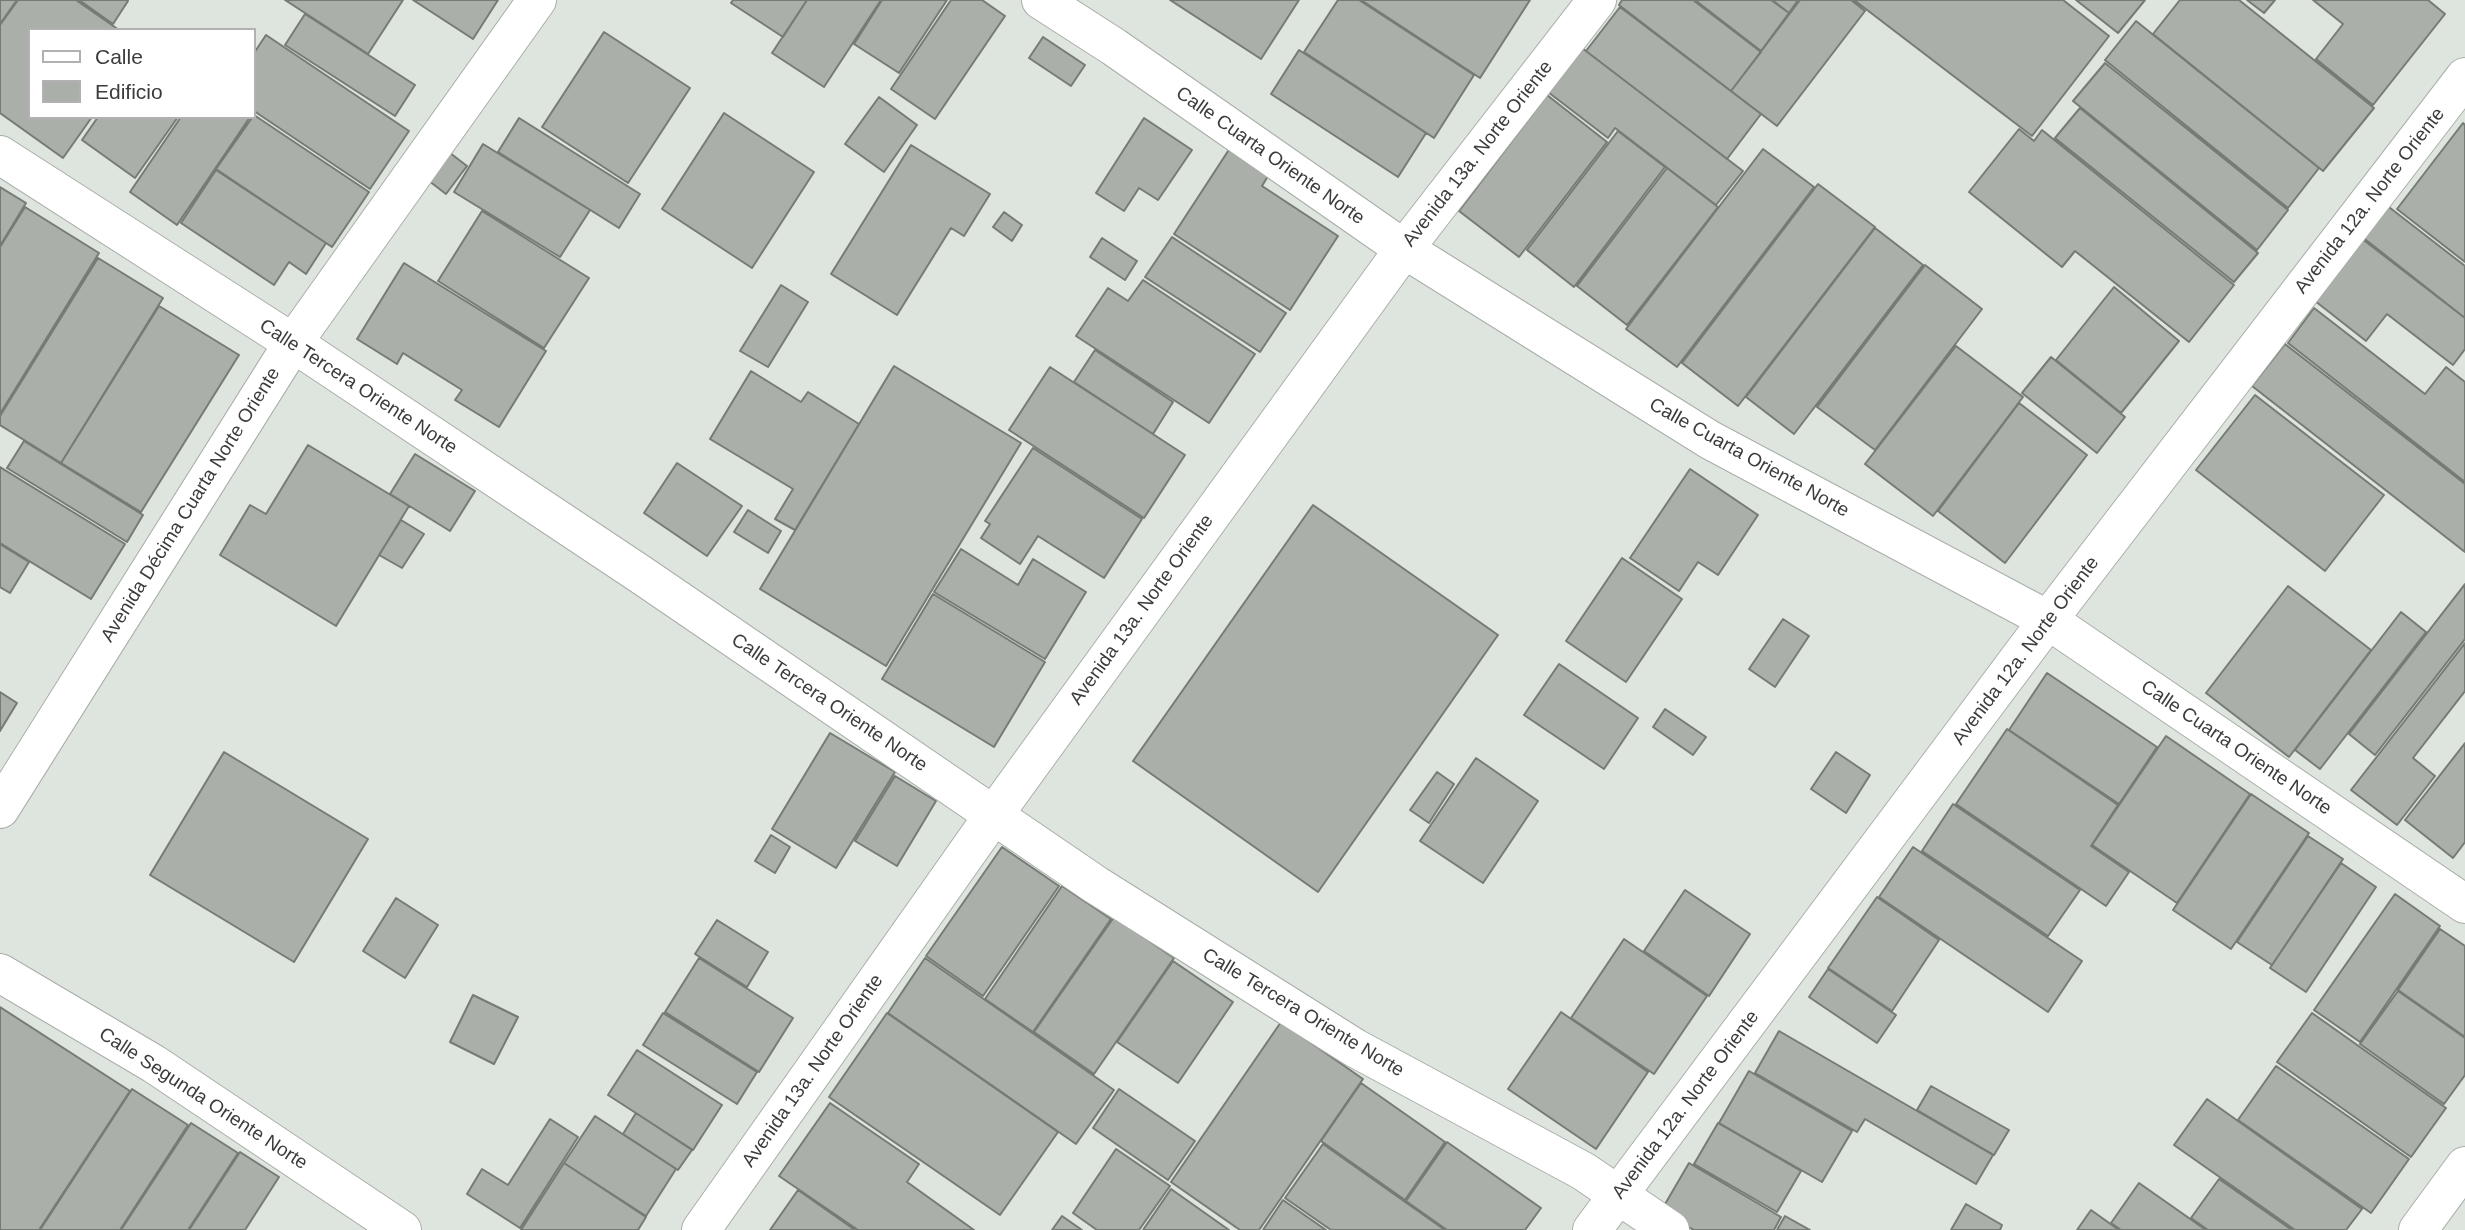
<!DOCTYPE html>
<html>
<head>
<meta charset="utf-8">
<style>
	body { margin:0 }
	#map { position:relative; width:2465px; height:1230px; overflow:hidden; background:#dee4de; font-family:Arial,sans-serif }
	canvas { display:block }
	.legend { position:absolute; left:28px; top:28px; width:228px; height:91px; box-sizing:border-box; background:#fff; border:2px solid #b1b1b1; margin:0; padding:9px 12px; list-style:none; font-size:21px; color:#3b3d3b }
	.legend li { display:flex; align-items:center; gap:14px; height:35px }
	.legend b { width:35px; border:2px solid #b1b1b1 }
</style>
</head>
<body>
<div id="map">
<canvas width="2465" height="1230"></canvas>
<ul class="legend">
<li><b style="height:9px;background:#fff"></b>Calle</li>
<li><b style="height:19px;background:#aaafa9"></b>Edificio</li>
</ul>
</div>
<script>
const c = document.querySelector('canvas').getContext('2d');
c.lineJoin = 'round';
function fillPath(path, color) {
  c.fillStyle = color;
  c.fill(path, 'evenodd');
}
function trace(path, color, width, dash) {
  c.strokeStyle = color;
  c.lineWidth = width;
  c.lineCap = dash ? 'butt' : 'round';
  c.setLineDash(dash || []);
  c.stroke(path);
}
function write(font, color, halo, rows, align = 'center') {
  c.font = font + ' Arial,sans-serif';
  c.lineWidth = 6;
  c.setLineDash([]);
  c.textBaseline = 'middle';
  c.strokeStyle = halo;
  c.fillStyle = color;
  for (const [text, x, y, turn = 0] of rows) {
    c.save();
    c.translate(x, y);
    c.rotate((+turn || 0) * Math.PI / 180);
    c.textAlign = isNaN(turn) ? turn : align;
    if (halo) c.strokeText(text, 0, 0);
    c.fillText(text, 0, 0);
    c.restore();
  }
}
const building = new Path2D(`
	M0 0H17L0 24Z
	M18 0H76L119 30H30V117H92L63 158 0 113V25Z
	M79 0H127L128 1 113 24Z
	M285 0H403L368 54Z
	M413 0H498L473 39Z
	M733 0H807L783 37 731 3Z
	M807 0H881L824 87 772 53Z
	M882 0H947L899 73 854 44Z
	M951 0H982L1005 16 935 119 891 89Z
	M1170 0H1299L1261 59Z
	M1338 0H1359L1474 75 1434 138 1304 52Z
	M1361 0H1530L1480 78Z
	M1622 0H1693L1761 52 1731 91 1619 5Z
	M1695 0H1771L1789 13 1761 51Z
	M1772 0H1798L1789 13Z
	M1800 0H1851L1865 11 1777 126 1731 91Z
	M1854 0H2063L2109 36 2032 136Z
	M2076 0H2145L2118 33Z
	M2180 0H2239L2374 108 2323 171 2153 34Z
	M2247 0H2275L2264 13Z
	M2313 0H2428L2445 14 2373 105 2316 59 2343 24Z
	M1620 7 1761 114 1727 159 1586 51Z
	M305 14 415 85 395 116 285 45Z
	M2136 21 2319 168 2288 208 2105 60Z
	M604 32 690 88 628 183 542 127Z
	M266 35 409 131 370 189 254 111V53Z
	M1043 37 1085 65 1071 86 1029 58Z
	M1582 48 1743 171 1716 205 1615 128 1608 138 1548 92Z
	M1299 50 1426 133 1398 177 1271 94Z
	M2105 63 2288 210 2257 250 2073 101Z
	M1547 95 1607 142 1519 257 1459 211Z
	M879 97 917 125 884 172 845 144Z
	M2080 108 2258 253 2234 282 2055 138Z
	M724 113 814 172 752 268 662 209Z
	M254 115 369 192 332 247 216 169Z
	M98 117H178L135 178 82 140Z
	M181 117H250L177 225 130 192Z
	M519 118 640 194 619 228 498 152Z
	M1144 118 1192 150 1158 200 1139 188 1124 211 1096 193Z
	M2463 123 2465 125V262L2397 209Z
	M2019 129 2034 141 2042 130 2234 285 2189 342 2075 251 2062 267 1969 192Z
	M1618 131 1665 167 1574 287 1527 250Z
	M437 143 467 166 446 194 416 171Z
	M483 144 590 210 560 257 454 192Z
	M911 145 990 194 964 236 951 228 897 315 831 274Z
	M1232 145 1271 171 1262 186 1338 236 1290 310 1174 234Z
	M1763 149 1814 187 1677 367 1626 329Z
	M1667 168 1718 207 1627 325 1577 286Z
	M216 170 326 243 306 274 289 262 274 285 181 223Z
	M1818 184 1875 227 1738 406 1682 363Z
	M0 187 26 203 0 246Z
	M2385 204 2465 266V318L2361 236Z
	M25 207 99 253 0 414V247Z
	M482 211 589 278 544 348 438 281Z
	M1004 212 1022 225 1012 241 993 227Z
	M1875 228 1923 265 1794 434 1746 397Z
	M2357 235 2465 318V349L2453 365 2387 314 2366 341 2310 297Z
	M1172 237 1286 313 1260 352 1145 277Z
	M1102 238 1137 261 1125 280 1090 257Z
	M98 258 163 298 61 463 0 425V416Z
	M404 263 546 351 499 427 455 400 462 390 403 353 397 364 357 339Z
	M1925 265 1982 309 1875 450 1817 407Z
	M1143 280 1255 354 1209 423 1076 336 1108 288 1128 301Z
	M781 285 808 302 768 367 740 351Z
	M2114 287 2179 341 2121 413 2056 360Z
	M159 306 239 355 141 512 61 463Z
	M2314 308 2425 394 2446 367 2465 382V482L2288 343Z
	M2285 344 2465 484V552L2252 386Z
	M1956 346 2023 397 1933 516 1865 464Z
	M1095 350 1173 402 1153 434 1074 382Z
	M2051 357 2125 417 2097 453 2022 393Z
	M894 366 1021 443 886 666 760 589Z
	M1050 367 1185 455 1144 518 1009 430Z
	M751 371 801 402 808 392 859 424 795 530 775 519 793 489 710 439Z
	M2255 395 2384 495 2325 571 2196 470Z
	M2019 403 2087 455 2005 563 1938 511Z
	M24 441 143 515 127 542 7 468Z
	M308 445 409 506 336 626 220 555 250 505 266 514Z
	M1033 448 1142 519 1104 578 1038 536 1020 564 981 538 990 524 985 521Z
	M415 454 475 491 450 531 390 494Z
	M677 463 742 506 707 556 644 513Z
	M0 467 125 544 91 599 0 543Z
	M1690 469 1758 515 1718 575 1698 562 1679 591 1630 558Z
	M1313 505 1498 635 1318 892 1133 761Z
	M748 510 781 531 768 553 734 532Z
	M401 520 424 534 402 568 379 555Z
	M0 544 29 562 10 593 0 587Z
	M961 549 1018 585 1033 559 1086 592 1045 659 934 592Z
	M1622 558 1682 599 1626 682 1566 641Z
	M2465 584V639L2375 755 2349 734Z
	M2288 586 2371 650 2289 757 2206 693Z
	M933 594 1045 662 994 747 882 679Z
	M2401 612 2426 632 2320 769 2295 750Z
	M1783 619 1809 636 1775 687 1749 669Z
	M2465 643V691L2413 758 2435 776 2397 825 2351 790Z
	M1559 664 1638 718 1604 769 1524 715Z
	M2047 673 2157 747 2119 804 2009 730Z
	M0 692 17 703 0 731Z
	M1665 709 1706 737 1693 755 1653 727Z
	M2007 729 2118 805 2091 846 2129 872 2106 906 1956 804Z
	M830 733 895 772 836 868 772 829Z
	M2166 736 2250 794 2177 903 2092 845Z
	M2465 743V842L2453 858 2405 820Z
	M224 752 368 839 294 962 150 875Z
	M1836 752 1870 775 1846 813 1811 789Z
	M1476 758 1538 801 1483 883 1420 841Z
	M1437 772 1454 784 1429 823 1410 810Z
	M895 776 936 801 897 866 855 841Z
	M2251 794 2309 833 2231 949 2173 910Z
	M1953 804 2080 890 2048 936 1922 851Z
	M771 835 790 847 775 873 755 861Z
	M2308 836 2343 859 2272 965 2237 942Z
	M1002 847 1059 886 983 996 926 956Z
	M1913 847 2082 961 2048 1012 1879 897Z
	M2341 863 2376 887 2306 992 2270 968Z
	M1062 886 1111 919 1033 1032 985 999Z
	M1685 890 1750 934 1709 996 1644 951Z
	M2395 894 2440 926 2360 1042 2314 1010Z
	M1877 897 1939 940 1892 1011 1828 968Z
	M396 898 438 925 405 978 363 951Z
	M1114 917 1174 958 1094 1074 1034 1032Z
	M717 920 768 952 747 987 695 954Z
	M2440 929 2465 946V1037L2398 990Z
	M1624 939 1707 996 1654 1074 1571 1018Z
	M699 958 793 1018 759 1072 665 1012Z
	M925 958 1114 1090 1076 1144 888 1013Z
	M1173 961 1233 1002 1178 1083 1117 1042Z
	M1828 969 1896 1015 1877 1043 1809 997Z
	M2398 991 2465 1038V1075L2444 1104 2360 1044Z
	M473 995 518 1017 494 1064 450 1042Z
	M0 1007 130 1091 39 1230H0Z
	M1561 1012 1648 1072 1596 1149 1508 1089Z
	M663 1013 757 1072 737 1104 643 1045Z
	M887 1013 1058 1132 1000 1215 829 1097Z
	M2312 1013 2446 1108 2411 1157 2277 1062Z
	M1281 1022 1363 1079 1259 1230H1240L1171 1182Z
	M1779 1031 1993 1155 1976 1184 1865 1119 1857 1132 1755 1073Z
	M637 1050 722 1105 693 1150 608 1095Z
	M2276 1066 2409 1159 2371 1213 2238 1120Z
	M1749 1071 1852 1131 1822 1182 1719 1123Z
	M1361 1083 1445 1142 1405 1200 1321 1141Z
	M1931 1086 2009 1130 1994 1155 1917 1110Z
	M132 1089 188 1125 120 1230H40Z
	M1119 1089 1195 1141 1168 1180 1093 1128Z
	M2207 1099 2362 1209 2346 1230H2295L2174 1145Z
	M830 1103 919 1164 907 1182 974 1230H858L779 1176Z
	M636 1113 692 1150 678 1170 623 1134Z
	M595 1116 676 1169 646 1216 564 1163Z
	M550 1119 578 1137 520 1228 467 1194 482 1169 508 1185Z
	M191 1123 238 1153 188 1230H121Z
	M1718 1123 1801 1171 1777 1212 1694 1164Z
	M1447 1142 1541 1208 1525 1230H1447L1406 1201Z
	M1323 1144 1445 1230H1331L1285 1198Z
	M1116 1149 1170 1186 1139 1230H1097L1073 1213Z
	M240 1152 279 1177 245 1230H189Z
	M564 1163 646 1217 638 1230H521Z
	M1689 1163 1781 1217 1774 1230H1694L1661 1211Z
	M2219 1179 2292 1230H2208L2191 1218Z
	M2139 1183 2206 1230H2121L2111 1223Z
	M1171 1189 1229 1230H1143Z
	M798 1190 855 1230H770Z
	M1283 1200 1326 1230H1263Z
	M1966 1204 2002 1225 2000 1230H1951Z
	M2091 1210 2119 1230H2077Z
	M1062 1216 1082 1230H1052Z
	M1785 1216 1810 1230H1777Z`);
fillPath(building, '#aaafa9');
trace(building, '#767b76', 2);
const minor = new Path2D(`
	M1041 0 1114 47 1404 249 1710 440 2048 620 2465 904
	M0 155 293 343 640 574 1096 885 1355 1048 1583 1171 1670 1230
	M0 809 293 343 537 0
	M0 973 154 1064 402 1230
	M701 1230 993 816 1404 249 1597 0
	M1592 1230 2048 620 2465 77
	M2418 1230 2465 1166`);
trace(minor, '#a9aea8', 40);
trace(minor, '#fff', 38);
write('19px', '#3b3d3b', '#fff', [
	["Avenida 13a. Norte Oriente",1478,154,-52],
	["Calle Cuarta Oriente Norte",1270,156,35],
	["Avenida 12a. Norte Oriente",2370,201,-52],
	["Calle Tercera Oriente Norte",358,387,33],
	["Calle Cuarta Oriente Norte",1749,458,29],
	["Avenida Décima Cuarta Norte Oriente",191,505,-58],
	["Avenida 13a. Norte Oriente",1142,610,-54],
	["Avenida 12a. Norte Oriente",2026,651,-53],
	["Calle Tercera Oriente Norte",829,703,34],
	["Calle Cuarta Oriente Norte",2236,748,34],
	["Calle Tercera Oriente Norte",1303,1013,31],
	["Avenida 13a. Norte Oriente",813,1071,-55],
	["Calle Segunda Oriente Norte",203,1099,33],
	["Avenida 12a. Norte Oriente",1686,1105,-53]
]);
</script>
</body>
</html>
